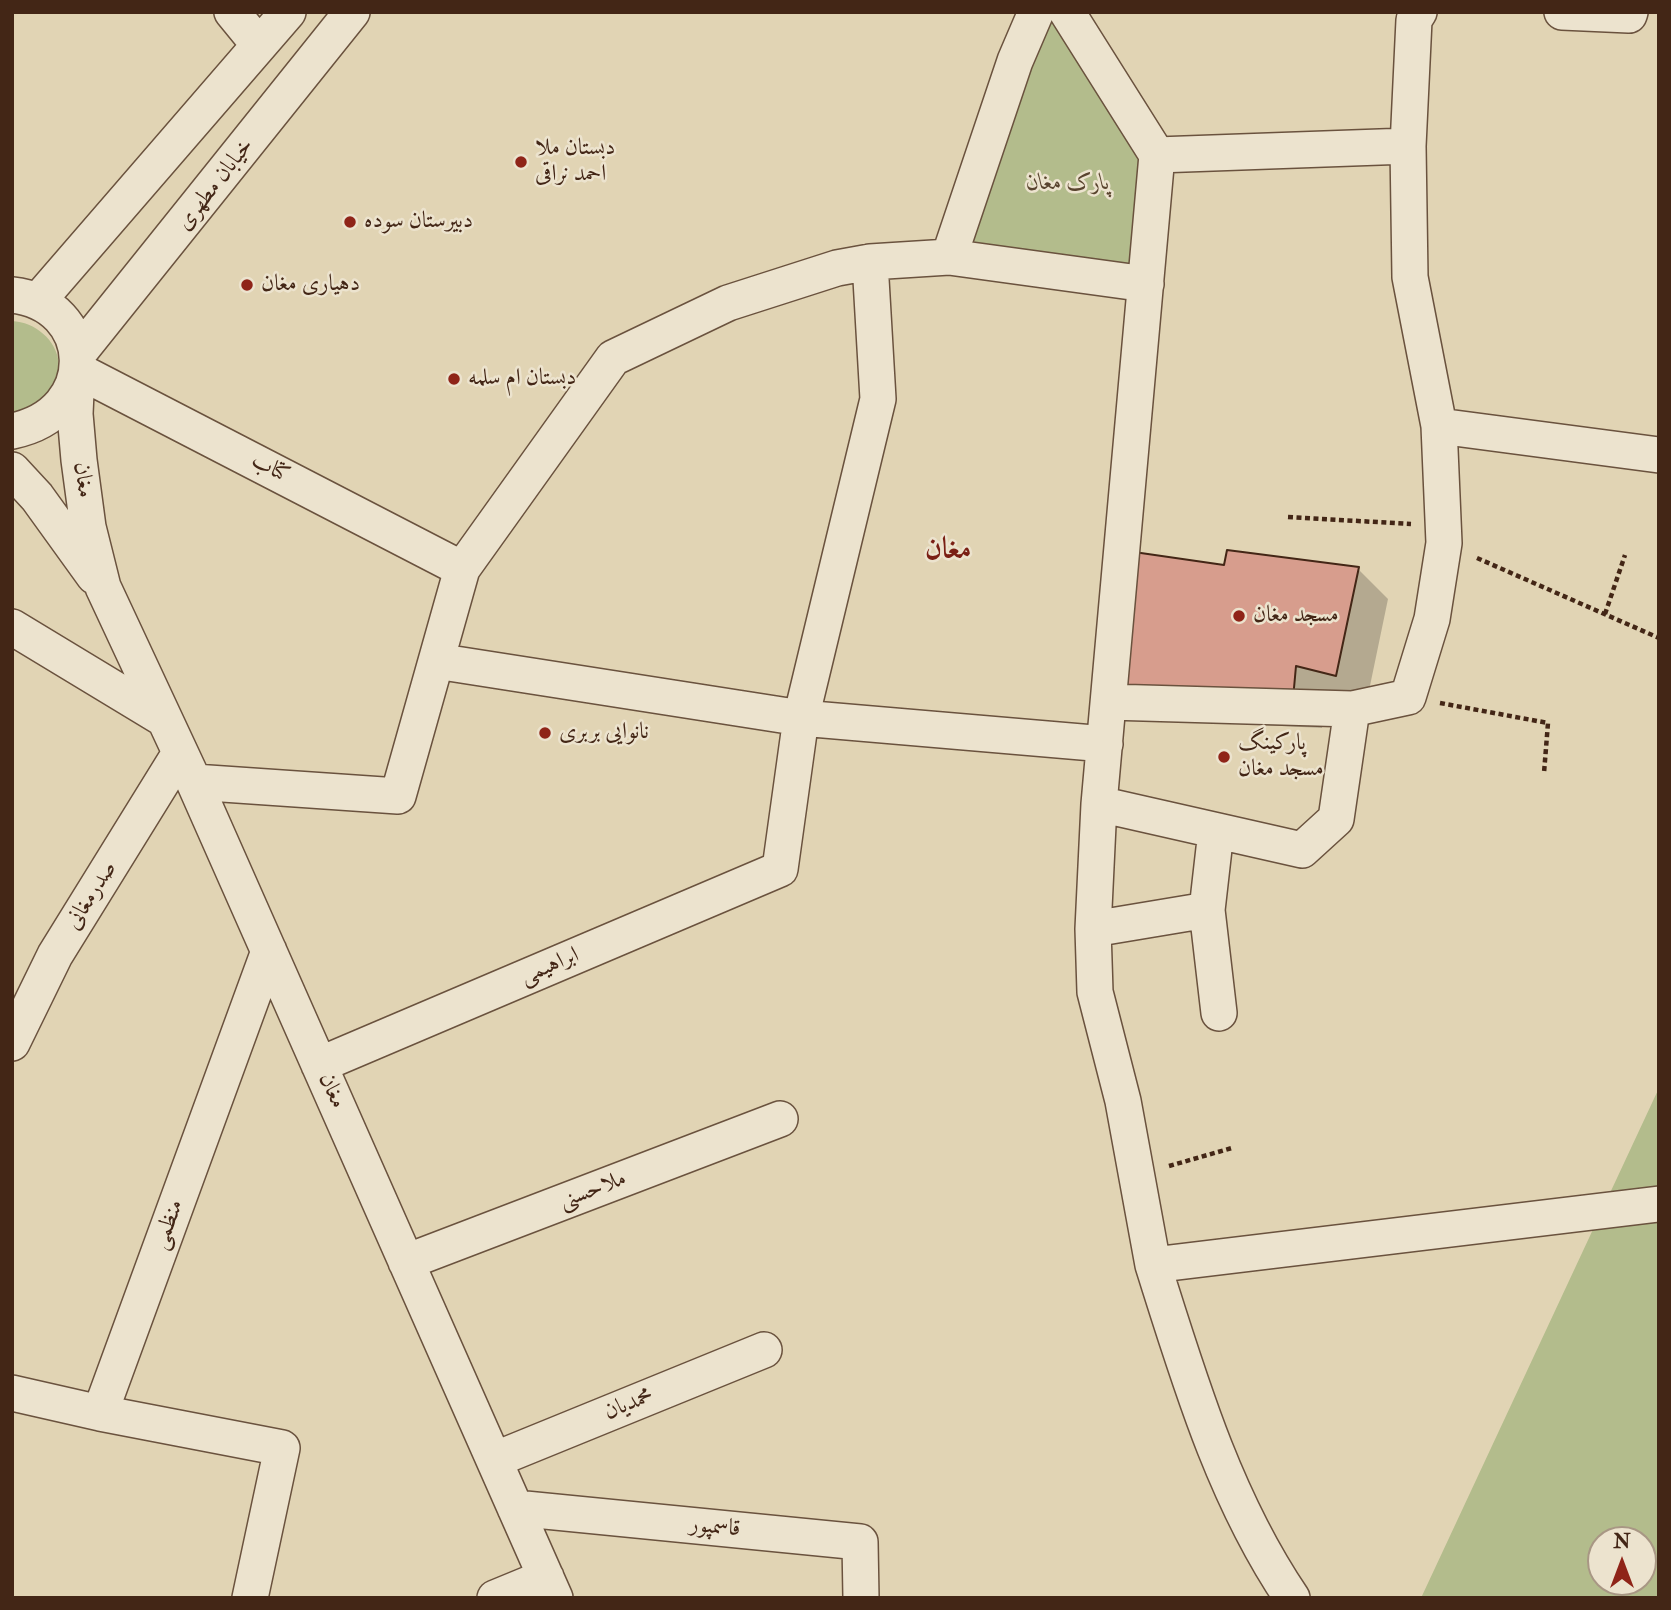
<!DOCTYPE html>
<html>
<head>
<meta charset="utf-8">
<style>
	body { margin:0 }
	#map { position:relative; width:1671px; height:1610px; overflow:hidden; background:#e1d4b4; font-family:"IM FELL Double Pica",serif }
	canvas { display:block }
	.frame { position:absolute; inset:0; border:14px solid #432616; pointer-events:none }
	.north { position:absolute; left:1587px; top:1526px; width:70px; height:70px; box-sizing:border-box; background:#ece3ce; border:2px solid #a89784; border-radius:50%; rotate:0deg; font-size:19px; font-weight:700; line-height:28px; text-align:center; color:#432616 }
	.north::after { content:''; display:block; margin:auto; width:24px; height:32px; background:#8f2418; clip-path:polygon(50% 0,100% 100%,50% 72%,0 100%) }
</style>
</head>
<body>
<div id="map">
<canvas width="1671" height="1610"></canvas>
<div class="frame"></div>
<div class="north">N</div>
</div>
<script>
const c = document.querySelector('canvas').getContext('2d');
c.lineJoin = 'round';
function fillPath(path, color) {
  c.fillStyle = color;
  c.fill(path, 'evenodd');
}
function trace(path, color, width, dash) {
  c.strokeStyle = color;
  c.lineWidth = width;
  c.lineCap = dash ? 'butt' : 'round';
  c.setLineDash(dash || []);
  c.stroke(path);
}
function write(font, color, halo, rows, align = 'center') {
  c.font = font + ' "IM FELL Double Pica",Amiri,serif';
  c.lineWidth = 5;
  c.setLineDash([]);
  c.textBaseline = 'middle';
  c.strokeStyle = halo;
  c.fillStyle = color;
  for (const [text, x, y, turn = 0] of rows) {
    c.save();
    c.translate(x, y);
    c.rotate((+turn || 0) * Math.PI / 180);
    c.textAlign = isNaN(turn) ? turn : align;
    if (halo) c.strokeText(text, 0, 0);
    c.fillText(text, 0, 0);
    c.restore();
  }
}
fillPath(new Path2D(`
	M1036 12H1067L1157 155 1146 284 949 257Z
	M12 321C35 322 57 340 59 364 60 374 54 387 51 397L12 417Z
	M1659 1088V1598H1421ZM1601 1540H1643V1582H1601Z`), '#b3bc8c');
fillPath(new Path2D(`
	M1226 567 1358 569 1388 599 1366 705 1326 695 1322 728 1158 720Z`), '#0003');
const building = new Path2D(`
	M1227 550 1359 567 1336 676 1296 666 1293 699 1126 690 1134 552 1224 565Z`);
fillPath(building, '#d79d8d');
trace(building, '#432616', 2);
const minor = new Path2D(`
	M232 12 259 45
	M1067 12 1157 155 1099 804 1093 929 1095 992 1123 1101 1153 1265 1659 1204
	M1562 12 1629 15 1630 12
	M1157 155 1408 146
	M949 257 1015 61 1036 12
	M12 295C96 304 102 413 12 431
	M38 301 288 12
	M77 355 352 12
	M1439 426 1659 455
	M12 470 37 497 94 576
	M462 569 77 370 75 414 79 460 88 527 103 587 194 782 555 1598
	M12 627 164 719
	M436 661 801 718 1105 744
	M1109 702 1352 709 1408 697 1432 619 1444 543 1439 426 1410 277 1408 146 1414 20 1419 12
	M194 782 398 796 462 569 613 358 728 303 837 268 870 262 949 257 1146 284
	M1099 804 1302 850 1336 819 1352 709
	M1216 831 1207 910 1219 1013
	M1093 929 1207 910
	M12 1043 55 955 180 753
	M319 1065 780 869 801 718 878 399 870 262
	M406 1262 780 1119
	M1153 1265C1189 1379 1224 1498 1292 1598
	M12 1393 100 1413 269 951
	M100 1413 282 1448 250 1598
	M494 1460 764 1350
	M515 1508 860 1542 861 1598
	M495 1598 546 1577`);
trace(minor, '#6a523e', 38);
trace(new Path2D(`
	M1288 517 1411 524
	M1477 558 1659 638
	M1605 614 1625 555
	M1440 703 1548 723 1544 773
	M1169 1166 1232 1148`), '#432616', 4.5, [5, 3.5]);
trace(minor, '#ece3ce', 35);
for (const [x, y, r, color] of [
	[521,162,7,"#8f2418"],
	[350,222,7,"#8f2418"],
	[247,285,7,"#8f2418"],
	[454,379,7,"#8f2418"],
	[1239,616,7,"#8f2418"],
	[545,733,7,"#8f2418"],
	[1224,757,7,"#8f2418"]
]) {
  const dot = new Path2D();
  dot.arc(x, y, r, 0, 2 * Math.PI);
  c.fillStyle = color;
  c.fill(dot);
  trace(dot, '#ece3ce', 2.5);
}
write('23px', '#432616', '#ece3ce', [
	["دبستان ملا",535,149],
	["احمد نراقی",535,175],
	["دبیرستان سوده",364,222],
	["دهیاری مغان",261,285],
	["دبستان ام سلمه",468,379],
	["مسجد مغان",1253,616],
	["نانوایی بربری",559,733],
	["پارکینگ",1238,744],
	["مسجد مغان",1238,770]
], 'left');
write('italic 23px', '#59442e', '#ece3ce', [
	["پارک مغان",1068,184]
]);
write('23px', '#432616', '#ece3ce', [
	["خیابان مطهری",216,185,-52],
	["کتاب",270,469,27],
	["مغان",82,480,83],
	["صدرمغانی",92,896,-58],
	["ابراهیمی",550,967,-23],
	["مغان",331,1091,66],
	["ملاحسنی",593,1191,-21],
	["منظمی",169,1225,-70],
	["محمدیان",629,1405,-22],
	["قاسمپور",715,1528,6]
]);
write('bold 30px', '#7a1f14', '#ece3ce', [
	["مغان",948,552]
]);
</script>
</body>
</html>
